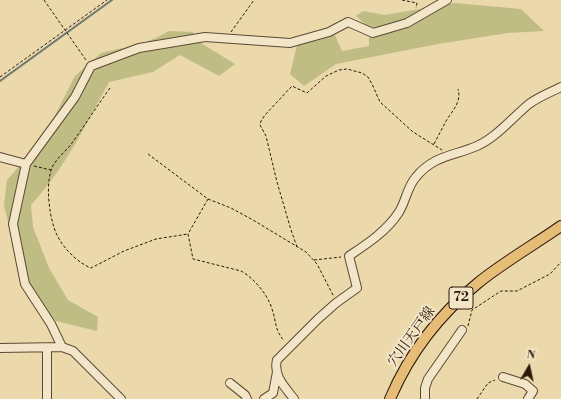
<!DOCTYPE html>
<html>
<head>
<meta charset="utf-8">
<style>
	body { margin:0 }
	#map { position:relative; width:561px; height:399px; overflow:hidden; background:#ecd9ab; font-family:"Libre Bodoni",serif }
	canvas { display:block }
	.north { position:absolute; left:509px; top:347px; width:40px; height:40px; -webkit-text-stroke:3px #f3e6c8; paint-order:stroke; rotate:9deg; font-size:11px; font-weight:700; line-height:16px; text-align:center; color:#2c190d }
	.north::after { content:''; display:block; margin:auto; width:14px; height:18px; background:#2c190d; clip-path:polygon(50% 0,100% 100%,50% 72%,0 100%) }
</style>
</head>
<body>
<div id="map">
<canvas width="561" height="399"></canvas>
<div class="north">N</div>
</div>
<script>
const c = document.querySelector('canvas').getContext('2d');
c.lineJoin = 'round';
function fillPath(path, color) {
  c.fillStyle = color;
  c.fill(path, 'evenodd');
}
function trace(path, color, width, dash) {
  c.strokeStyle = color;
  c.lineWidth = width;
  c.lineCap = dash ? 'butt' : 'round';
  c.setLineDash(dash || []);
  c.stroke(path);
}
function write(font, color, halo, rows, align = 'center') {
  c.font = font + ' "Libre Bodoni","Noto Serif JP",serif';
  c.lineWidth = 4;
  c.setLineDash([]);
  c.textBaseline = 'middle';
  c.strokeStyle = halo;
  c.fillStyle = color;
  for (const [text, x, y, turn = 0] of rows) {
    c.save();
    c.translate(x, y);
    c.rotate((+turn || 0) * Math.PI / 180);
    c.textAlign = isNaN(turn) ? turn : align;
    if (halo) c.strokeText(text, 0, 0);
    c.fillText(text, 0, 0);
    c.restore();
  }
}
fillPath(new Path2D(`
	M455 3 521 9 544 31 508 33 438 44 336 64 304 86 290 74 299 37 331 26 342 51 369 46V28L356 16 363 11 384 15Z
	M169 31 193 32 201 43 235 64 219 76 180 55 153 72 109 82C86 125 65 168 31 205L33 227 49 268 68 300 98 317 97 331 56 321 34 297 16 252 4 206 7 180 43 139 75 76 101 53 140 44 158 37Z`), '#bfbd84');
trace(new Path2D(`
	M0 81 112 0`), '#6e796e', 2);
const minor = new Path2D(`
	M0 157 26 164
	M62 347 51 324 25 284 13 224 26 164 75 97 91 66 139 48 205 37 290 43 329 32 348 22 373 33 407 23 447 0
	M0 348 62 347 73 351 121 399
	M47 348V399
	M503 377 525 384 533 391 528 399
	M230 383 245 395 247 399
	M264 399 273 393 277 372
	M294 399C285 387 273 376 277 360L318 319 336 303 357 288 349 256C367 244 387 231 399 212 406 201 407 187 416 177 434 155 454 156 477 146 497 137 512 118 529 104 538 97 551 92 561 87
	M425 399V388L428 379 462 330`);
const major = new Path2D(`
	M390 399C409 354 440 314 478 283 504 262 534 245 561 226`);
trace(minor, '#5c4934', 10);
trace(major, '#2c190d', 12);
trace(new Path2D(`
	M44 0 86 60
	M402 0 417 3 416 8
	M231 32 254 0
	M0 77 107 0
	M110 88C97 106 85 125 72 143 67 150 59 156 54 164 44 179 49 219 57 235 63 248 78 263 91 268L124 251 156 239 188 234
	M434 144C438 136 442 129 446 121 452 111 462 102 458 89
	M148 154 208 199 231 208 253 220 306 252 317 264 334 297
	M34 166 51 170
	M208 199 188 234 193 259 241 271C254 278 268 295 272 309 277 324 274 328 284 341
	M297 247 291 230 277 182 266 136 260 125 261 121 265 115 292 86 307 93 326 76 339 70 347 69 362 73 368 77 372 84 380 102 413 132 442 150
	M314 260 341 257
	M468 326 472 310 501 291H517L550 274 561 262
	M477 399 488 383 495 380`), '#2c190d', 1, [3, 2]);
trace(minor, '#f3e6c8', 8);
trace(major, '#e6bc76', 10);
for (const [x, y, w] of [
	[461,298,24]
]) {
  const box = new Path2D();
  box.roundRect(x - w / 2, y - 11, w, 22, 3);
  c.fillStyle = '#f3e6c8';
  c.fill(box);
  trace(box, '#2c190d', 1);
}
write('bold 13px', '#2c190d', null, [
	["72",461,298]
]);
write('14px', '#2c190d', '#f3e6c8', [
	["穴川天戸線",412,337,-54]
]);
</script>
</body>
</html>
